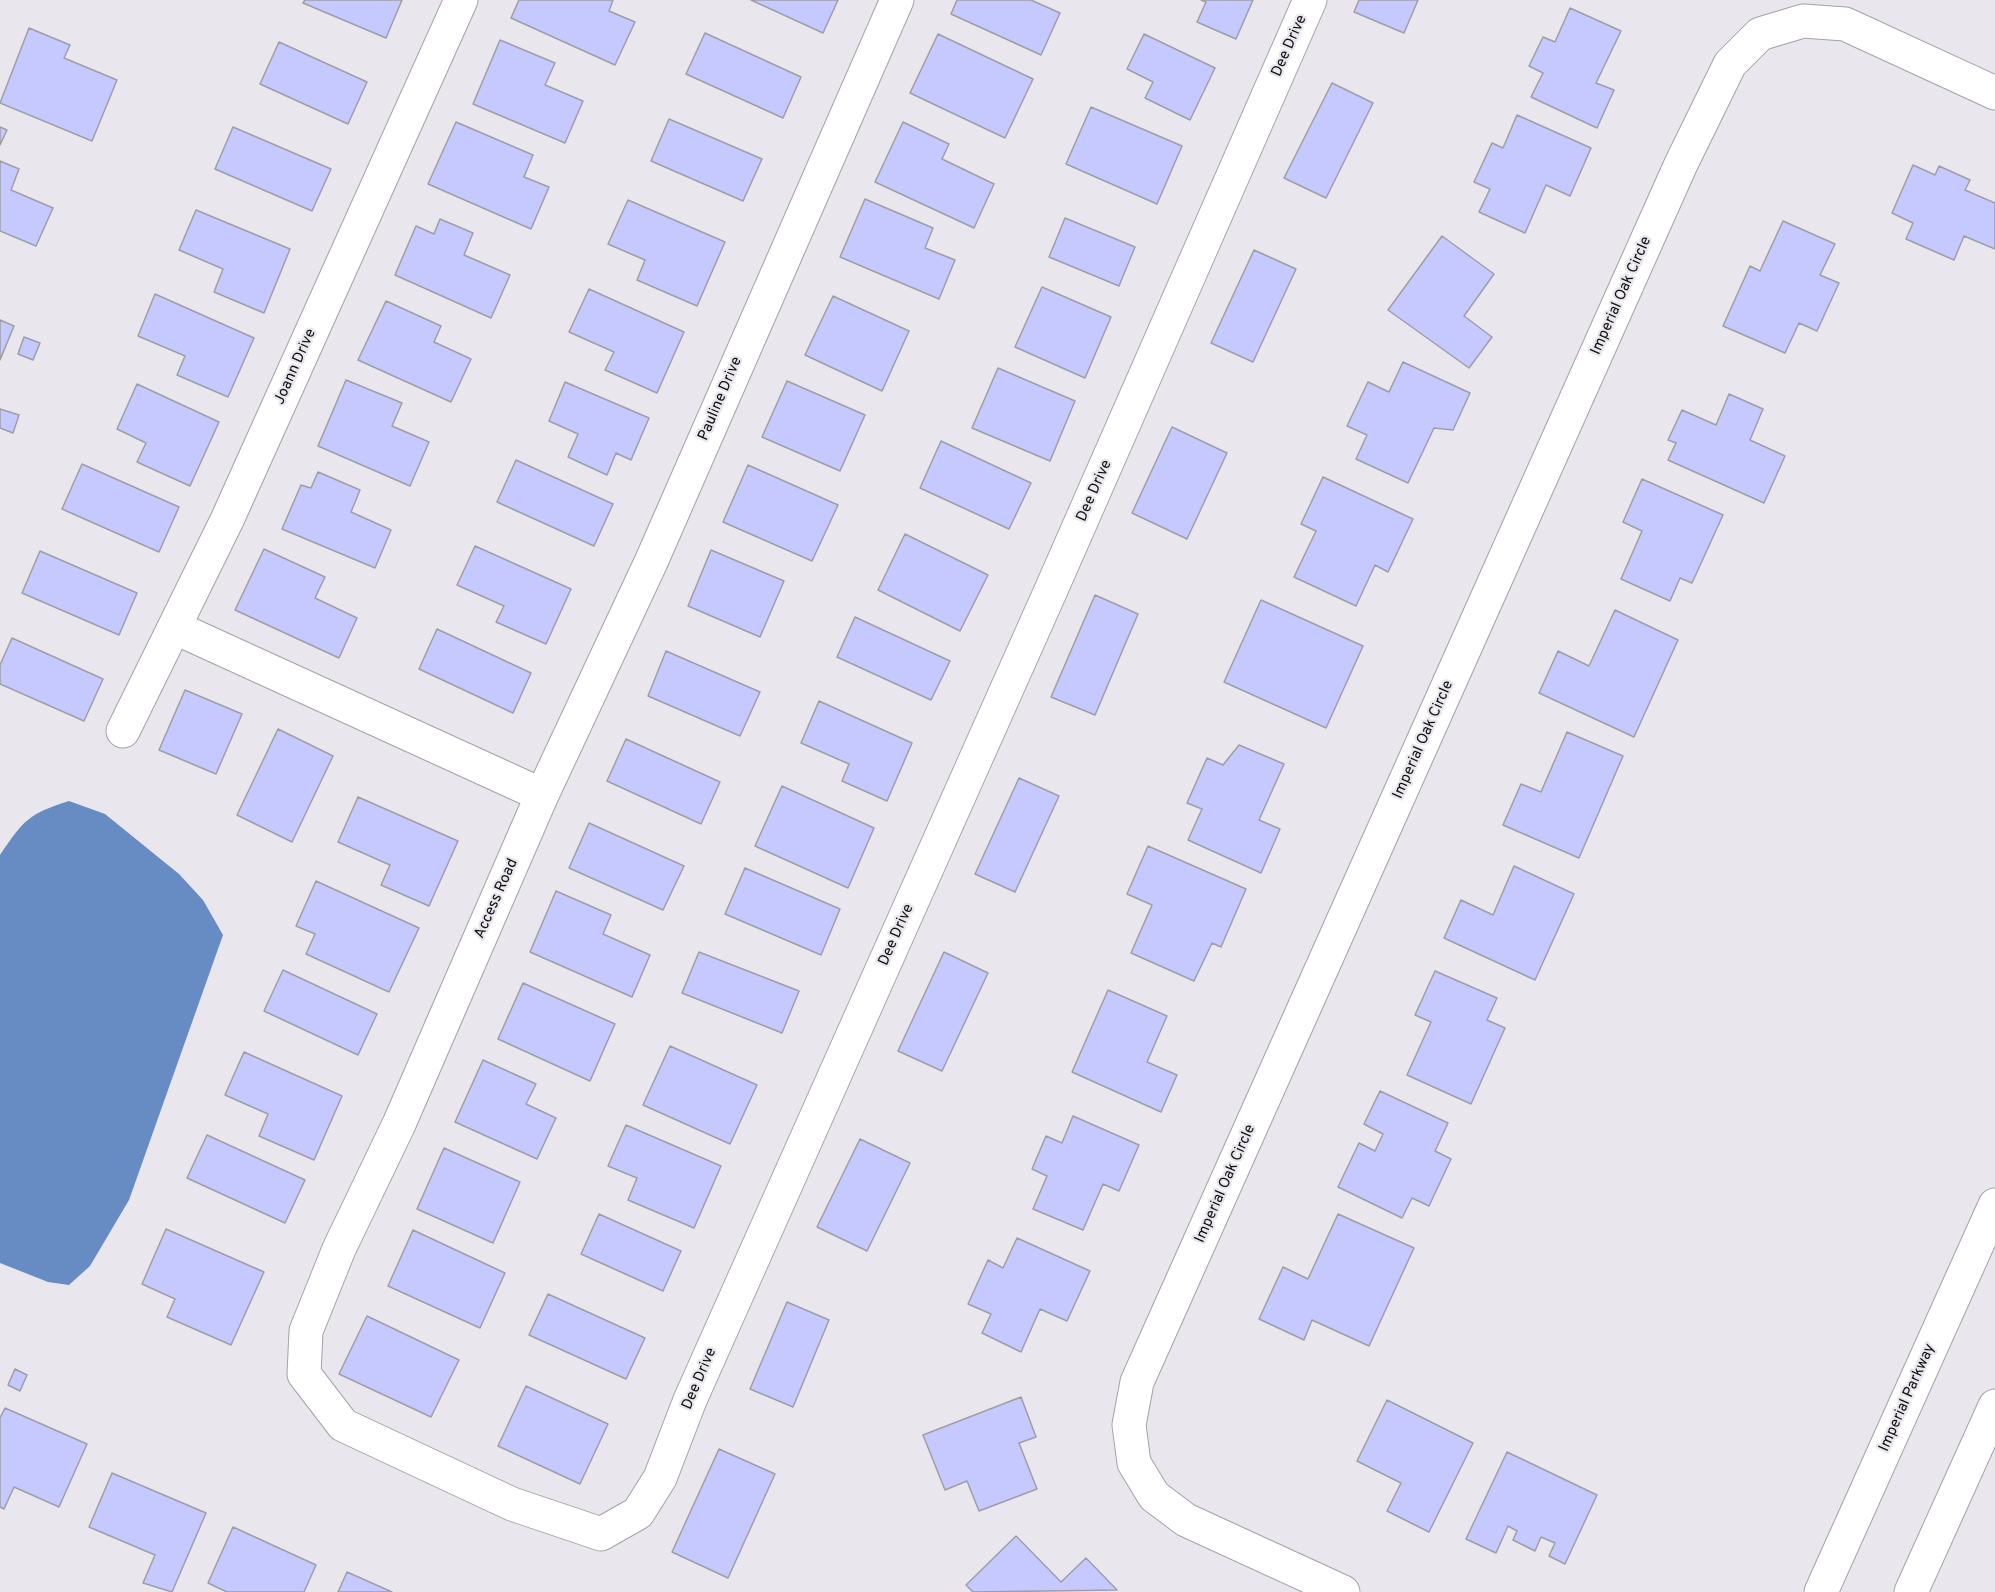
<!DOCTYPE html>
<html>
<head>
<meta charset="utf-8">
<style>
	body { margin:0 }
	canvas { display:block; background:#e9e6ee }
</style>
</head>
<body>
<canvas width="1995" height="1592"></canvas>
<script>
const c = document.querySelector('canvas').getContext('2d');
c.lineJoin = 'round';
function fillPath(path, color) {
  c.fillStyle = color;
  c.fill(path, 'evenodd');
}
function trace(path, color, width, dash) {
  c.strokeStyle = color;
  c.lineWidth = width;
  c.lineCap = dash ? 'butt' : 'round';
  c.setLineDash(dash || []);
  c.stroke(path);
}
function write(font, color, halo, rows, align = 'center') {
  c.font = font + ' Overpass,sans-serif';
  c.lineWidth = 4.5;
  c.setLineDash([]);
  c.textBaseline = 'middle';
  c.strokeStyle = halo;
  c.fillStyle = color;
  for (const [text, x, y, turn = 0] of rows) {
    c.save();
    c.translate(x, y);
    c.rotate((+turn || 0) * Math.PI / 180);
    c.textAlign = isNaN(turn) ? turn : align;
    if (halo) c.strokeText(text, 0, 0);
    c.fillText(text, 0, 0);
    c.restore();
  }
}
fillPath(new Path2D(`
	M69 801 105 814 179 874 203 900 223 935 129 1200 90 1266 69 1285 48 1282 0 1263V855C24 819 29 814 69 801Z`), '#678bc3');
const building = new Path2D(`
	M305 0H402L386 38 303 3Z
	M519 0H613L609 11 635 22 615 65 511 18Z
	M751 0H838L823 33Z
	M957 0H1031L1060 13 1041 55 951 14Z
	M1201 0H1253L1236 39 1197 22 1206 2Z
	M1359 0H1418L1404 33 1354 12Z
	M1570 8 1621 31 1596 83 1614 90 1597 128 1531 97 1543 73 1529 66 1543 37 1555 42Z
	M29 28 70 45 64 58 117 80 92 141 0 103Z
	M705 33 801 77 783 118 686 74Z
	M938 34 1033 79 1005 138 910 93Z
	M1144 34 1215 68 1190 120 1145 98 1153 82 1127 69Z
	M500 40 555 63 545 85 583 101 565 143 473 104Z
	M279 42 367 82 348 124 260 84Z
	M1332 83 1373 103 1326 198 1284 178Z
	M1091 107 1182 146 1157 204 1066 164Z
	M1517 115 1591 148 1570 196 1546 185 1525 233 1479 212 1490 189 1474 182 1492 143 1503 148Z
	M669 119 762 159 743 201 651 161Z
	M456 122 533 155 524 177 549 187 531 229 428 184Z
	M903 122 949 144 942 159 994 184 974 228 875 182Z
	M0 127 7 130 0 145Z
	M233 127 331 169 312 211 215 169Z
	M0 161 19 169 11 190 53 208 36 246 0 231Z
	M1913 165 1935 175 1939 166 1970 180 1965 190 1995 203V249L1964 236 1954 260 1906 239 1913 223 1892 213Z
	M865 199 933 228 925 248 955 260 939 299 840 257Z
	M628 200 725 242 697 306 637 280 645 260 608 244Z
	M196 210 290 249 264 313 214 292 223 269 179 250Z
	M1065 218 1135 247 1119 286 1049 257Z
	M440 219 473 233 464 255 510 275 491 318 395 275 416 226 434 234Z
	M1783 221 1835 244 1820 275 1839 283 1817 331 1799 323 1785 353 1723 326 1750 266 1760 271Z
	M1442 236 1494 274 1464 316 1492 337 1469 368 1388 310Z
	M1254 250 1296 269 1253 362 1211 343Z
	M1042 287 1111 317 1085 378 1015 347Z
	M589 289 684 332 657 393 605 370 614 352 569 332Z
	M155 294 254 338 228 397 177 375 185 356 138 336Z
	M833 296 909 331 882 391 805 355Z
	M386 301 441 326 434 342 471 359 451 402 358 360Z
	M0 320 14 326 0 360Z
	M24 337 40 343 33 360 18 354Z
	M1403 362 1470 393 1453 430 1434 428 1408 483 1356 459 1367 435 1347 426 1368 382 1389 392Z
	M998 368 1075 401 1050 461 972 428Z
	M346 380 402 403 392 426 429 442 410 486 318 446Z
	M787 381 865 415 840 471 762 437Z
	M565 382 649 418 631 460 616 453 607 475 568 457 578 434 549 421Z
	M137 384 219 422 190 486 137 462 146 443 117 429Z
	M1729 394 1763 409 1750 440 1785 456 1764 503 1668 460 1676 443 1668 440 1682 410 1716 425Z
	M0 409 19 415 13 433 0 428Z
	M1172 427 1227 453 1187 539 1132 513Z
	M941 441 1031 483 1009 529 920 488Z
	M516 460 613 504 594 546 497 502Z
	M82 464 179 507 159 552 62 509Z
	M748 465 838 505 812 561 723 522Z
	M318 472 360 490 351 512 391 530 375 568 282 529 301 485 311 488Z
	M1323 477 1413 519 1388 572 1375 565 1356 606 1294 577 1316 531 1301 524Z
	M1642 479 1723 515 1692 583 1680 578 1670 601 1621 579 1642 531 1623 522Z
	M905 534 988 575 960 631 878 590Z
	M475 546 571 589 546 644 496 622 504 606 457 585Z
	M264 549 325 577 315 598 357 618 339 658 235 610Z
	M711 550 784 581 760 637 688 606Z
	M40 551 137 593 119 635 22 593Z
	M1095 595 1138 614 1095 715 1051 697Z
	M1261 600 1363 646 1326 728 1224 682Z
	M1615 610 1678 640 1634 737 1539 693 1558 651 1589 666Z
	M855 617 950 661 931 700 837 657Z
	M437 629 531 673 513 713 419 669Z
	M12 638 103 679 84 721 0 684V665Z
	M666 651 760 692 740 736 648 696Z
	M185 690 242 714 216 774 159 750Z
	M819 701 912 743 887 801 842 781 849 764 801 743Z
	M278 729 333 756 292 842 237 815Z
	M1567 732 1623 756 1579 858 1503 825 1521 784 1541 792Z
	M626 739 720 782 701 824 607 781Z
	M1239 745 1284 764 1259 820 1280 829 1261 873 1188 840 1202 809 1187 803 1207 758 1223 765Z
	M1019 778 1059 796 1015 892 975 874Z
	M782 786 874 828 848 888 755 846Z
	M358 797 458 841 429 906 381 885 390 865 338 842Z
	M589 823 684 866 663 910 569 868Z
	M1148 846 1246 889 1221 947 1212 943 1194 981 1131 953 1152 905 1127 894Z
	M1514 866 1574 894 1535 980 1444 938 1461 900 1493 915Z
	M745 868 840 909 821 955 725 914Z
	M316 881 419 928 389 992 306 954 315 934 296 926Z
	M556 891 611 915 603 934 650 955 632 997 530 952Z
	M699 952 799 991 782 1033 682 993Z
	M944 952 988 973 942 1071 898 1051Z
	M283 970 377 1014 358 1055 264 1011Z
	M1435 971 1497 998 1487 1020 1505 1028 1471 1104 1407 1075 1431 1022 1415 1015Z
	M523 983 615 1024 590 1081 498 1039Z
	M1108 990 1167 1016 1147 1062 1177 1075 1161 1112 1072 1072Z
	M670 1046 757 1085 730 1144 643 1105Z
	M244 1052 342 1096 314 1160 259 1136 268 1114 225 1095Z
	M483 1060 536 1084 526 1104 556 1118 537 1159 455 1122Z
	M1380 1091 1448 1123 1435 1151 1451 1159 1429 1206 1412 1198 1402 1218 1338 1187 1359 1143 1375 1151 1383 1134 1364 1124Z
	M1073 1116 1139 1145 1119 1191 1103 1184 1083 1230 1033 1209 1047 1176 1032 1169 1046 1136 1062 1143Z
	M626 1125 721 1166 694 1228 628 1200 637 1178 608 1166Z
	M207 1135 305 1180 285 1223 187 1178Z
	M860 1139 910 1163 867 1251 817 1227Z
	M444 1148 520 1182 493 1243 417 1209Z
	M599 1214 681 1251 663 1291 581 1254Z
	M1338 1214 1414 1248 1369 1346 1312 1320 1304 1340 1259 1319 1283 1267 1308 1279Z
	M166 1229 264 1272 231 1345 167 1317 175 1299 142 1284Z
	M413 1230 505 1273 480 1328 388 1286Z
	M1017 1238 1090 1271 1067 1321 1040 1309 1021 1352 982 1333 991 1314 968 1304 988 1260 1003 1268Z
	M548 1294 645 1338 626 1379 529 1335Z
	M787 1302 829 1320 793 1407 750 1389Z
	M367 1316 459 1360 431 1417 339 1374Z
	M15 1369 27 1375 20 1391 8 1385Z
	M526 1386 608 1424 580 1484 498 1446Z
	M1021 1397 1036 1437 1019 1443 1037 1489 979 1511 967 1481 945 1490 923 1435Z
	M1387 1400 1473 1443 1429 1532 1387 1511 1401 1483 1357 1461Z
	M5 1408 87 1444 59 1507 14 1487 4 1509 0 1507V1418Z
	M719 1449 775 1474 728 1578 672 1552Z
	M1507 1452 1597 1495 1565 1564 1549 1556 1555 1543 1541 1537 1535 1551 1513 1540 1517 1531 1508 1526 1496 1553 1466 1539Z
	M112 1473 206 1513 172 1592 143 1583 155 1555 89 1527Z
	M233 1527 316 1565 304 1592H227L208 1583Z
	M1016 1536 1061 1582 1086 1558 1117 1590 973 1592 966 1585Z
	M347 1572 392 1592H338Z`);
fillPath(building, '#c5c9ff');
trace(building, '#9e9ea6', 1.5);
const minor = new Path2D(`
	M897 0 651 562 542 795 399 1124 339 1249 306 1331 304 1374 343 1425 512 1504 601 1534 638 1513 660 1478 690 1400 1051 590 1310 0
	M176 628 542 795
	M123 731 227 520 461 0
	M1343 1592 1186 1520 1154 1496 1134 1463 1129 1425 1137 1382 1681 164 1730 64 1760 34 1803 21 1845 24 1995 93`);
const primary = new Path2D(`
	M1821 1592 1995 1205
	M1911 1592 1995 1406`);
trace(minor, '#a4a1a9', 35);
trace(primary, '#a4a1a9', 35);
trace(minor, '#fff', 33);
trace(primary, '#fff', 33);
write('15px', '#0e0d10', '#e9e6ee', [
	["Dee Drive",1290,46,-66],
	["Imperial Oak Circle",1622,296,-66],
	["Joann Drive",296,367,-66],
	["Pauline Drive",721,399,-67],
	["Dee Drive",1095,491,-66],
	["Imperial Oak Circle",1424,740,-66],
	["Access Road",497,899,-66],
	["Dee Drive",897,935,-66],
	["Imperial Oak Circle",1226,1184,-66],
	["Dee Drive",700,1379,-67],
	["Imperial Parkway",1908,1398,-66]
]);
</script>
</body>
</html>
